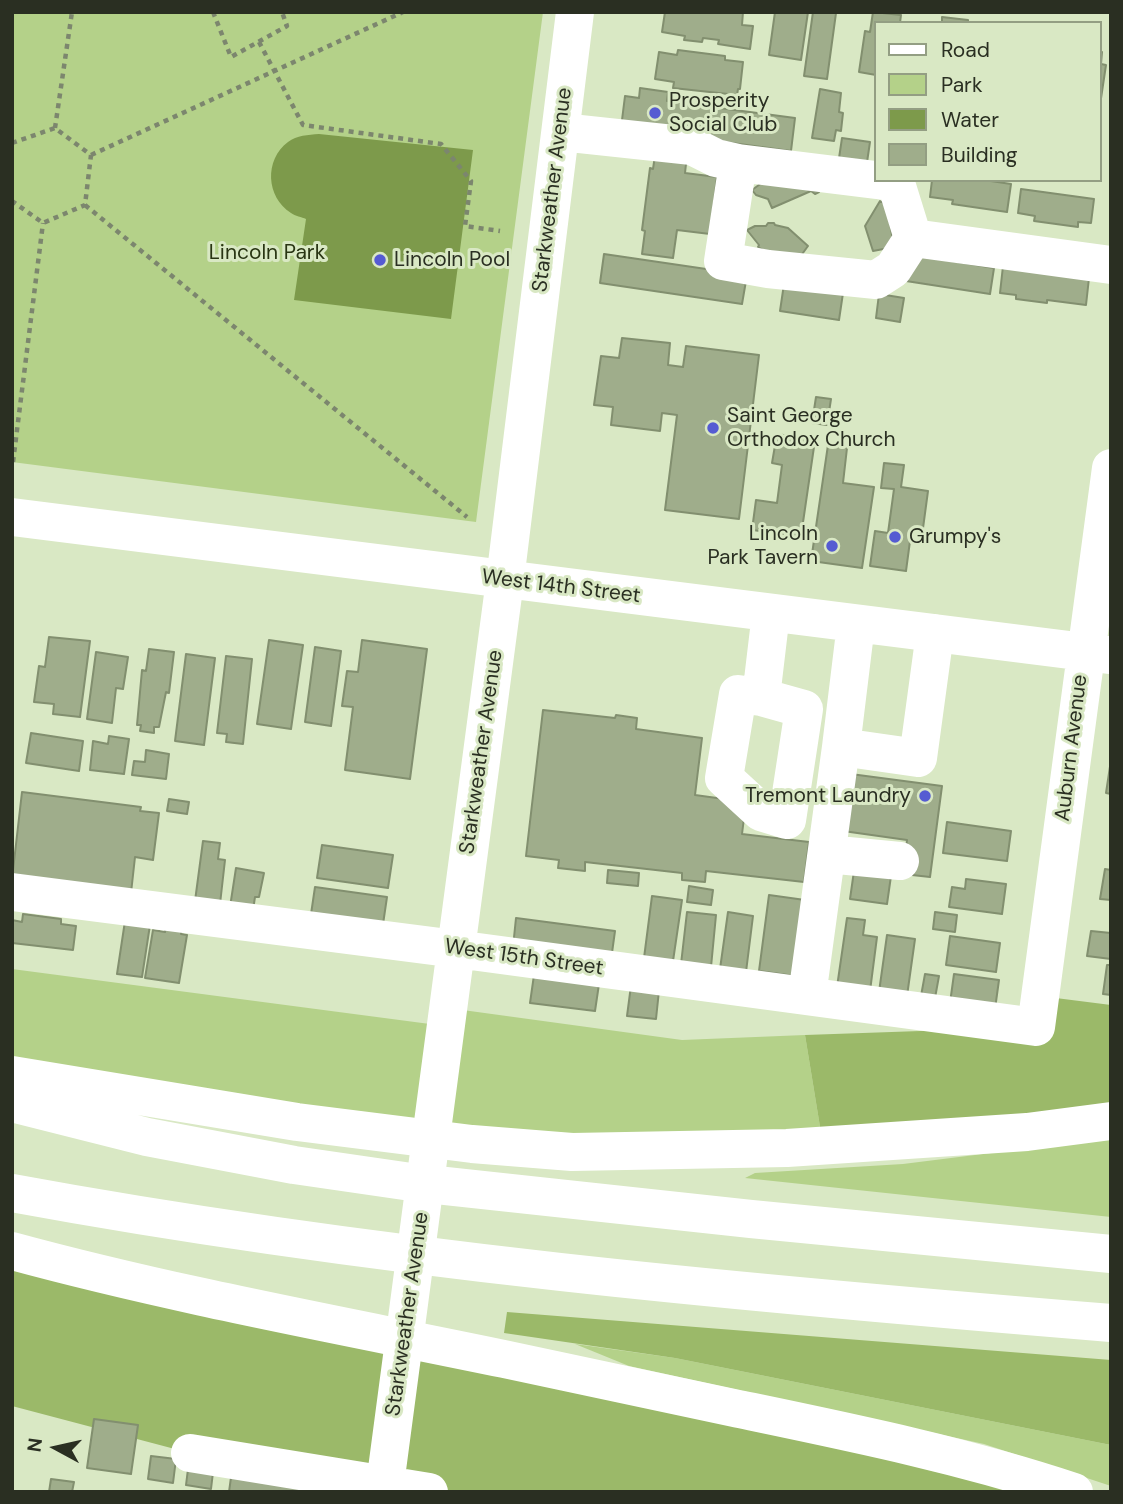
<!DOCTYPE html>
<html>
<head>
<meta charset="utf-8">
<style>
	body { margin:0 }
	#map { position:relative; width:1123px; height:1504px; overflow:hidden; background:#d9e8c4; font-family:"DM Sans",sans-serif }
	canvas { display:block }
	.frame { position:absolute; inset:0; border:14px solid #2a2f22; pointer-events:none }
	.legend { position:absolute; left:874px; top:21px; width:228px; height:161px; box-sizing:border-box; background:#d9e8c4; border:2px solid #939e83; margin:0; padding:9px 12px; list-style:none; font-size:21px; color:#2a2f22 }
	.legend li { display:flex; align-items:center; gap:14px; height:35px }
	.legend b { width:35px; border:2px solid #939e83 }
	.north { position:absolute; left:21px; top:1413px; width:70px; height:70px; -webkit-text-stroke:5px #d9e8c4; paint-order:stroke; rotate:278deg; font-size:19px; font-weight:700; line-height:28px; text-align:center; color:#2a2f22 }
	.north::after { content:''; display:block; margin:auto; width:24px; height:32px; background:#2a2f22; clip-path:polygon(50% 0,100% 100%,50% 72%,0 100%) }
</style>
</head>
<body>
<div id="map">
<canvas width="1123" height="1504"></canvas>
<div class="frame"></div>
<ul class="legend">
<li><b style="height:9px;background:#fff"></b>Road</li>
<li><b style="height:19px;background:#b4d189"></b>Park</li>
<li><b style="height:19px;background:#7d9a4b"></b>Water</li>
<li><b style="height:19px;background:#9fad8b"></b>Building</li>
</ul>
<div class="north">N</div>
</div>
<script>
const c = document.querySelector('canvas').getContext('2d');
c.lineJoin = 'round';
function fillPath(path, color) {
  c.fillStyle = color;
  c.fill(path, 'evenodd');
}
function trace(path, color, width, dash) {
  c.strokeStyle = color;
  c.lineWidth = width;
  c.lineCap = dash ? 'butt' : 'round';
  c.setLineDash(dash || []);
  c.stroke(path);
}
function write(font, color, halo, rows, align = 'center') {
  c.font = font + ' "DM Sans",sans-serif';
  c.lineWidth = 6;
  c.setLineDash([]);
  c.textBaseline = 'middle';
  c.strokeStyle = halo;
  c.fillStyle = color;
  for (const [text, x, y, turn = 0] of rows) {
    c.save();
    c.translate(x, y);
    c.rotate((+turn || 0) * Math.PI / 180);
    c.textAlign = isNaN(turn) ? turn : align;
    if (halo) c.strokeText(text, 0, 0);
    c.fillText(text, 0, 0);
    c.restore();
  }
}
fillPath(new Path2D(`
	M12 12H543L476 522 12 462Z
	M12 969 445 1026 448 1008 682 1040 805 1035 823 1145 612 1152 12 1075Z
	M1111 1138V1217L745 1178 755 1173 903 1164Z
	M575 1344 675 1358 1111 1445V1486L984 1444 629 1366Z`), '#b4d189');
fillPath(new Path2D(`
	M1040 996 1111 1005V1121L823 1145 805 1035 1036 1027Z
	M12 1251 1074 1492H429L190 1453 12 1406Z
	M507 1312 1111 1360V1445L675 1358 504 1333Z`), '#9bb969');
fillPath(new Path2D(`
	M319 134 473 150 451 319 294 300 306 219C302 217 295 216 291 213 266 197 264 160 288 142 297 135 308 135 319 134Z`), '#7d9a4b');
const building = new Path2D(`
	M665 12H743L742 25 753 26 750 49 718 44 719 40 703 38 702 42 684 40 685 36 662 32Z
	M775 12H808L801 60 769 55Z
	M813 12 836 13 827 79 804 76Z
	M873 12 901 15 900 23H876V75L859 72 865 31 870 32Z
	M942 17 968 20V23H942Z
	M678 50 725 56V60L743 62 740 89H738L737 95 673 88 674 82 655 79 659 52 677 55Z
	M1100 52H1102L1101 64 1106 65 1100 105Z
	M640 88 668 92 667 101 795 118 791 151 621 128 625 96 639 98Z
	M820 89 841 93 839 112 843 113 841 131 836 130 834 141 812 138Z
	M842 138 870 142 866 169 838 165Z
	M657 142 688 146 685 173 717 177 710 234 677 230 673 258 642 254 645 231 642 230 650 168 653 169Z
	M767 179 819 192 815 194 811 191 772 208 768 199 756 195 752 190Z
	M932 180H984L1011 184 1007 212 952 204 953 200 930 197Z
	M1021 189 1094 199 1091 223 1078 222V227L1034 221 1035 216 1018 213Z
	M880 201 887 205 894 247 873 251 865 226Z
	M768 223H774L775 225 788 228 808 246 800 257 776 258 758 247 759 245 747 230 755 226H766Z
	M604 254 747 275 742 304 600 283Z
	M910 254 994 268 990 294 906 281Z
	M1003 266 1089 278 1086 305 1047 300V303L1016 299V295L1000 293Z
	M784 284 843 293 839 320 780 311Z
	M879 294 904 298 900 322 876 318Z
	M622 338 670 343 668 365 683 367 686 346 759 355 739 519 665 510 677 415 662 413 660 431 611 425 613 407 594 405 601 356 619 358Z
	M816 397 831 399 827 425 812 423Z
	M777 434 815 440 801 536 752 530 756 500 777 503 782 465 772 463Z
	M828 445 847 448 843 483 874 487 862 568 811 561Z
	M884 463 904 465 901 487 928 491 921 543 910 541 906 571 870 566 875 531 888 533 894 489 881 488Z
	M49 637 90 641 80 717 53 714 54 704 34 702 39 666 45 667Z
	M269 640 303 645 291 729 257 724Z
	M362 640 427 649 410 779 345 770 353 707 342 706 347 671 358 672Z
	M315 647 341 651 331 726 305 722Z
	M149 649 174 652 169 693 166 692 159 727H154V733L140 731 141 725H137L142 670 146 671Z
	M96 652 128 657 123 689 116 688 112 723 87 719Z
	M186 654 215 658 204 745 175 741Z
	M226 656 252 659 243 744 226 742 227 734 217 733Z
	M543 710 615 718 616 715 637 718 636 729 702 738 695 795 746 802 742 834 809 842 804 882 706 871 705 882 682 880V873L585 862V871L558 868 559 860 526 856Z
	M31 733 83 741 79 771 26 763Z
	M109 736 129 739 124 774 90 770 93 741 108 744Z
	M146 750 169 754 166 779 132 775 134 761 145 762Z
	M1111 760V794L1106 793Z
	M843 773 942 786 930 877 903 874 907 840 836 830Z
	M22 792 141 807 140 811 159 813 153 860 135 857 131 893 12 879Z
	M169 799 189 802 187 814 167 811Z
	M947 822 1011 831 1007 861 943 853Z
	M203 841 220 843 218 859 225 860 220 904 195 901Z
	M322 845 393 855 388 888 317 878Z
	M236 868 264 873 259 897H255L253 910 230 907Z
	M1105 869 1111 870V900L1100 899Z
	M608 870 639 873 638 886 607 883Z
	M854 871 891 876 887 904 850 899Z
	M966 879 1006 884 1002 914 949 907 952 887 965 889Z
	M689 886 713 890 711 905 687 902Z
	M315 887 387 897 382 931 310 921Z
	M769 895 805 900 795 976 759 971Z
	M652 896 682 900 673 961 644 958Z
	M687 912 716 915 711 967 681 964Z
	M728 912 753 916 746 972 720 969Z
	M935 912 957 915 955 932 933 929Z
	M23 914 61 919V924L76 926 73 950 12 943V920L22 922Z
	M516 918 615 931 611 960 513 947Z
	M847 918 865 920 863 935 877 937 870 991 837 987Z
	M125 921 150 925 142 977 117 974Z
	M166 925 182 928 181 934 187 935 179 983 145 978 153 930 165 932Z
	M1091 931 1111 933V959L1087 956Z
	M887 935 915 939 907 996 879 992Z
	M950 936 1000 943 996 972 946 965Z
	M1107 965H1111V995L1103 994Z
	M925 974 939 976 935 998 921 996Z
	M954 974 999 980 995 1009 950 1003Z
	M534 975 599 984 595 1011 530 1003Z
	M632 978 660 981 656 1019 627 1016Z
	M94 1419 138 1425 131 1474 87 1468Z
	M151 1456 176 1459 173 1483 148 1479Z
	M189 1461 214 1464 211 1489 186 1485Z
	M232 1470 305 1481 303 1492H229Z
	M51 1479 74 1482 72 1492H49Z`);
fillPath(building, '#9fad8b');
trace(building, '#828f6f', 2);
trace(new Path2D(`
	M213 12 231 57 287 26 282 12
	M259 42 303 125 441 144 471 181 465 226 500 231
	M55 128 72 12
	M12 143 55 128 91 155 85 205 43 223 12 201
	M91 155 403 12
	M85 205 467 517
	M13 462 43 223`), '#7c866e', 4.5, [5, 5]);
trace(new Path2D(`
	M561 132 692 146 716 158 738 163 876 180
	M738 163 723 261 768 269 876 280 893 269 913 238 896 183 878 180
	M913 238 1111 265
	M12 517 1109 655
	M856 624 841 747 918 758 935 633
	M761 697 804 709 787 820 761 812 724 778 738 694 761 697 771 613
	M827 854 900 861
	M12 892 456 949 1036 1027 1111 468
	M807 996 841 747
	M190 1453 429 1492
	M384 1492 505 580 575 12`), '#fff', 38);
trace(new Path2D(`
	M12 1075 297 1122 472 1144 572 1152 787 1148 1027 1132 1111 1121
	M12 1103 147 1137 294 1165 418 1183 751 1219 1111 1254
	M12 1193C375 1260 743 1293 1111 1323
	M12 1251C174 1295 340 1325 504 1359 581 1375 657 1392 734 1408 849 1432 963 1455 1074 1492`), '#fff', 38);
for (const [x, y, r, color] of [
	[655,113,7,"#555bd2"],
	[380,260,7,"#555bd2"],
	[713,428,7,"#555bd2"],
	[895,537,7,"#555bd2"],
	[832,546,7,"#555bd2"],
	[925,796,7,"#555bd2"]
]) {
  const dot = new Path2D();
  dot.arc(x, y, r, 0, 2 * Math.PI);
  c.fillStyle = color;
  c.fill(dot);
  trace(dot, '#d9e8c4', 2.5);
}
write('21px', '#2a2f22', '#d9e8c4', [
	["Prosperity",669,101],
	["Social Club",669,125],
	["Lincoln Pool",394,260],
	["Saint George",727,416],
	["Orthodox Church",727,440],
	["Lincoln",818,534,"right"],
	["Park Tavern",818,558,"right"],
	["Grumpy's",909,537],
	["Tremont Laundry",911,796,"right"]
], 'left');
write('21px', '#2a2f22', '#d9e8c4', [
	["Starkweather Avenue",553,190,-83],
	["West 14th Street",561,587,7],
	["Auburn Avenue",1072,748,-83],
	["Starkweather Avenue",482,752,-82],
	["West 15th Street",524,958,8],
	["Starkweather Avenue",408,1314,-82]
]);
write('21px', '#293513', '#d9e8c4', [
	["Lincoln Park",267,253]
]);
</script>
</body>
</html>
